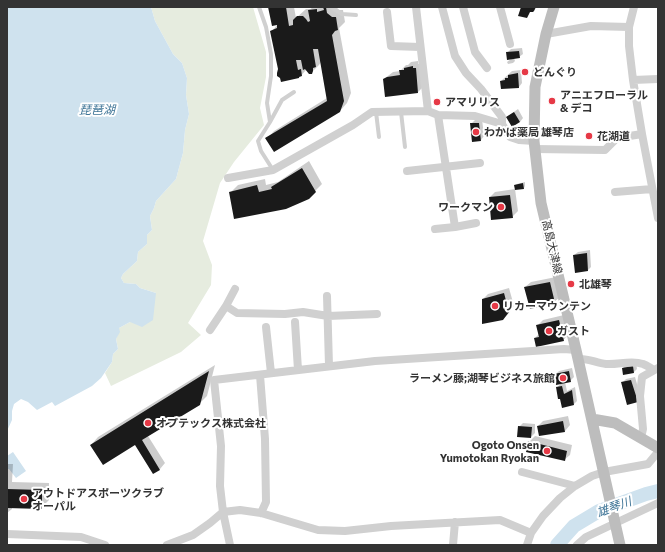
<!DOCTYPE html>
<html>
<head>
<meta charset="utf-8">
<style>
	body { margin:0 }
	#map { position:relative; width:665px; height:552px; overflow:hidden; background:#fff; font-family:Commissioner,sans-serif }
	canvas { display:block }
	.frame { position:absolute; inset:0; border:8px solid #333; pointer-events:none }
</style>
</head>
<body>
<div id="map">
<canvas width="665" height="552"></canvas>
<div class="frame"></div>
</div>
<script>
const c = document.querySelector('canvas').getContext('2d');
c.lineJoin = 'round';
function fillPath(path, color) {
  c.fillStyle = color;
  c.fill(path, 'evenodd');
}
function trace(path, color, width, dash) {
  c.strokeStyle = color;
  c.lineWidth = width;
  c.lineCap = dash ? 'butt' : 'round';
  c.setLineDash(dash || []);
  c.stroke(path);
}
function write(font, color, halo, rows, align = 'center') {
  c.font = font + ' Commissioner,"Noto Sans JP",sans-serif';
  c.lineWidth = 4;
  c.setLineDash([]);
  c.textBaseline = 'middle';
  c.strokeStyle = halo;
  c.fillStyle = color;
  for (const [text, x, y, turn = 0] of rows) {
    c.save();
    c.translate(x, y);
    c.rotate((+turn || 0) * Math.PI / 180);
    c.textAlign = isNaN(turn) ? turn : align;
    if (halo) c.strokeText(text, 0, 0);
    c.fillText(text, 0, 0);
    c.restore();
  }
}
fillPath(new Path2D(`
	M151 7H253L266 52V77L260 108 264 125 234 162 220 183 203 241 212 265 211 285 188 323 201 335 181 352 111 386 105 373 112 362 113 354 118 349 116 339 119 328 130 322 156 293 140 288 136 284 124 283 121 278 123 274 137 261 138 252 147 244V235L152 230 150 216 154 208 156 201 176 179 183 153 185 130 189 114 186 95 187 78 182 63 173 54 155 21Z`), '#e6ecdf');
fillPath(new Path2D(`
	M7 7H151L155 21 173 54 182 63 187 78 186 95 189 114 185 130 183 153 176 179 156 201 154 208 150 216 152 230 147 235V244L138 252 137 261 123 274 121 278 124 283 136 284 140 288 156 293 153 320 142 327 130 322 119 328 120 332 116 339 118 349 113 354 112 362 101 378 92 386 55 406 52 402 37 410 28 402 21 399 14 404 12 411V420L7 431Z
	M13 452 26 471 16 478 9 469H7V456Z`), '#cfe2ee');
fillPath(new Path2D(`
	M269 7H294L296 18 306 9H311L312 7H336L339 10H343L345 22 339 28 351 93 347 103 340 111 267 139 274 131 327 98 321 62 319 65 311 73 306 70 299 78 279 69 272 31 278 24Z
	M522 48 523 54 519 57 514 58 515 61 513 63 508 64 507 62 511 59 507 53 511 49Z
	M418 61V64L421 63 423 87 418 92 384 79 393 72 400 71 406 65H408L411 62Z
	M521 70 522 83 519 87 501 81 512 71Z
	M518 109 523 118 520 122 507 117 511 114Z
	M482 119 484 136 481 140 471 124 475 120Z
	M309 161 322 184 308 198 230 193 238 185 265 179 266 185 278 182Z
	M525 182V186L524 188 516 189 515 185 517 184Z
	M515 189 518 211 512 217 490 197 495 192Z
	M590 250 591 267 588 270 574 255 578 252Z
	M556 277 560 297 554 302 525 287 531 282Z
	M509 288 514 306 508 314 503 319 483 299 488 294Z
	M564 315 569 335 563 340 535 338 539 334 537 326 543 320Z
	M636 363 637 369 634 372 623 368 627 364Z
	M215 365 207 396 199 404 148 436 165 463 160 469 154 473 139 442 91 445 98 437Z
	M572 368 574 377 570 381 565 382 567 391 575 387 577 401 574 404 557 388 562 382 555 375 559 371Z
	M635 377 641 398 637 401 622 383 626 379Z
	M568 416 570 425 565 431 538 426 543 421Z
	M523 423 535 424V433L531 437 519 427Z
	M535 436 572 445 570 455 564 460 529 442Z
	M7 464H13L12 482 49 483V500L41 508 12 507V509L7 513Z`), '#0003');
trace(new Path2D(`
	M557 545 574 526 599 511 646 494 658 491`), '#cfe2ee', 14);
fillPath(new Path2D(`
	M268 7H286L289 26 293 25V20L297 16H303L306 19 308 22 310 21 308 10 317 9V12L324 10 323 7H326L327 13 332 17H336L338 30 335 31 332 35 344 101 340 112 274 152 265 138 327 101 318 49H313L316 67 313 68V71L312 74H309L305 69 303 70 301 60H296L298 70 301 69 302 76 299 77V78L281 82 280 78 277 76V73L278 69 270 31 277 28V25L272 26Z
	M521 7H536L534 11 533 12H530L527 18 518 16Z
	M519 51 520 58 507 60 506 52Z
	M413 66V68H416L418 93 385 97 383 79 387 77 400 75 399 70H404V68Z
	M518 73 519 88 501 89 500 81 505 80V78H508V75Z
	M514 112 520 122 512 127 506 117Z
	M470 123H479L481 141 472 142Z
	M302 168 316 192 309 199 286 209 234 219 229 192 257 185 259 192 272 189 271 187Z
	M523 183 524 189 515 190 514 185Z
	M510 195 513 218 491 220 489 197Z
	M587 253 588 271 575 273 573 255Z
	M550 282 555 303 530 309 524 287Z
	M504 293 509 312 503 320 482 324V299Z
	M559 320 564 341 536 347 534 338 539 337 536 325Z
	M633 366 634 373 623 375 622 368Z
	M209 371 200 405 142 440 160 470 153 474 135 445 103 465 90 445Z
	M569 371 571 382 556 385 554 374Z
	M631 380 638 402 627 405 621 382Z
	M562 386 564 394 572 390 574 405 562 408 560 399H558L556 387Z
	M563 421 565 432 539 436 537 426Z
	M518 426 532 427 531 438 517 437Z
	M528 441 567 451 565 461 526 452Z
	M7 489 42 490V509L7 508Z`), '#1a1a1a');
trace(new Path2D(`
	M259 7 266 27 271 54V76L267 103 270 122
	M331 7 342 14 356 15
	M376 112 379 137
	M401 112 405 147
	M273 170 261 151 258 141 270 122 282 100 294 92`), '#d0d0d0', 4);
trace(new Path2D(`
	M416 7 428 111
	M442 7 455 56 466 73 481 89 502 117V124
	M463 7 475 52 487 68
	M500 7 510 44
	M634 7 629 27V46L633 80 642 134 658 218
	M387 12 391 46 420 47
	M546 34 591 26 629 27
	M633 80 658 79
	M535 149 605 150 617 138 642 134
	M407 171 480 163
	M228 178 273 170 353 125 372 112 428 111 438 115 475 116 502 124 510 137 519 140 534 141
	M615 192 652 189
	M455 227 476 223
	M435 229 455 227 438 115
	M327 296 329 366
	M226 306 235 289
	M295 322 298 370
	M266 327 271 373
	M210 330 226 306 237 313 285 314 303 312 328 316 377 314
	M578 359C588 358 596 363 606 364 618 365 631 360 643 364 647 365 650 368 654 370
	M260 375 265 439 266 502 261 513
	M641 438 643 429 640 396 642 377 658 368
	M522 472 575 486
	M7 534 81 537 105 545
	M167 545 193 535 210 523 223 512 240 510 261 513 318 530 345 531 391 526 500 520 531 533
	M230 545 223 512 220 486 221 446 214 380 375 361 564 349 576 350
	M453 545 455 522
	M527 545 531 533 543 516 560 498 575 486 592 476 604 472 648 464 658 452
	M577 545 586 537 658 503`), '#d0d0d0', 8);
trace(new Path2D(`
	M554 7 546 34 535 87 534 141 541 203 576 350 620 545
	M592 419 615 423 658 448`), '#bdbdbd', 11);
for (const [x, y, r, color] of [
	[525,72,4,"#e63946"],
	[552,101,4,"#e63946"],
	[437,102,4,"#e63946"],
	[476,132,4,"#e63946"],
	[589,136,4,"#e63946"],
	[501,207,4,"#e63946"],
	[571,284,4,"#e63946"],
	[495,306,4,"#e63946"],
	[549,331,4,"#e63946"],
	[563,378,4,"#e63946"],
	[148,423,4,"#e63946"],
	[547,451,4,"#e63946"],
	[24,499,4,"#e63946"]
]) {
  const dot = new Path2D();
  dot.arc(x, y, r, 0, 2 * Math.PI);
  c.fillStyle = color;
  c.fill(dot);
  trace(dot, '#fff', 1.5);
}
write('bold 11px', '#333', '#fff', [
	["どんぐり",533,72],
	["アニエフローラル",560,95],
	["& デコ",560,108],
	["アマリリス",445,102],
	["わかば薬局 雄琴店",484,132],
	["花湖道",597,136],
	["ワークマン",493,207,"right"],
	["北雄琴",579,284],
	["リカーマウンテン",503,306],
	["ガスト",557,331],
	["ラーメン藤;湖琴ビジネス旅館",555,378,"right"],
	["オプテックス株式会社",156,423],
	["Ogoto Onsen",539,445,"right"],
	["Yumotokan Ryokan",539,458,"right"],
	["アウトドアスポーツクラブ",32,493],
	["オーパル",32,506]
], 'left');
write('11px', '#333', '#fff', [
	["高島大津線",552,247,77]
]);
write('italic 12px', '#3f7597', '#fff', [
	["琵琶湖",97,110],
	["雄琴川",614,507,-20]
]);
</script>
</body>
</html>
